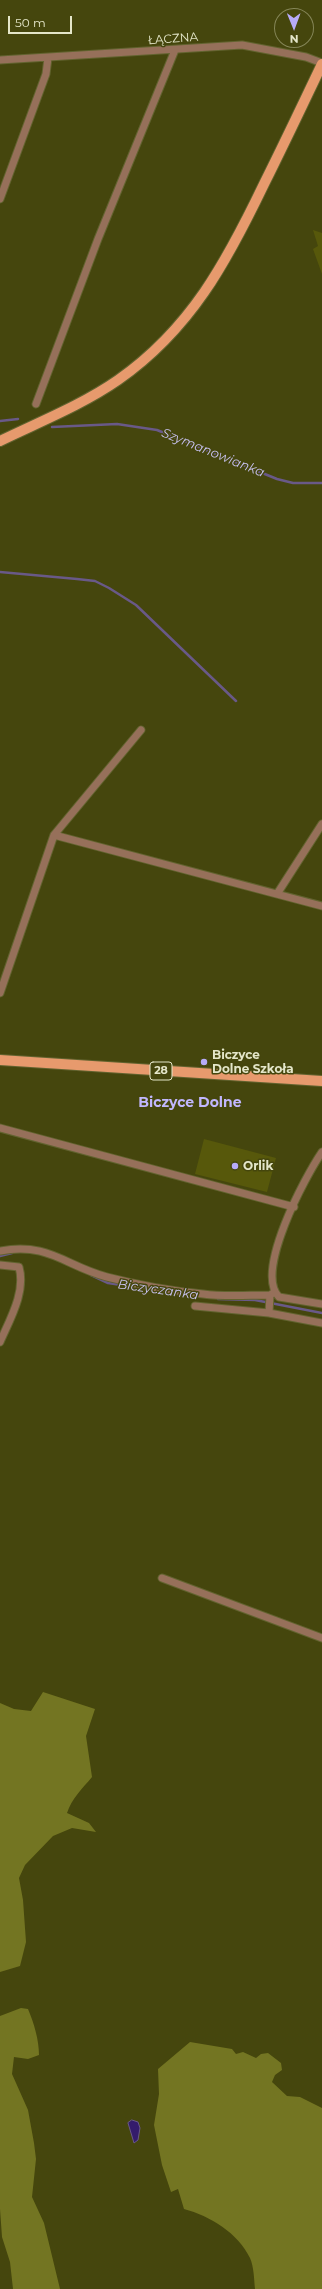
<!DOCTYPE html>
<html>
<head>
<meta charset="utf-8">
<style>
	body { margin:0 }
	#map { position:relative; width:322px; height:2289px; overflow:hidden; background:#45460d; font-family:Montserrat,sans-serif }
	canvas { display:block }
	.north { position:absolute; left:274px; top:8px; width:40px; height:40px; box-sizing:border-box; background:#45460d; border:1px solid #858658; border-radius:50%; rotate:179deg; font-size:11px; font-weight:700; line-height:16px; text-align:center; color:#e4e6c9 }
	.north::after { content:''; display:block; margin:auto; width:14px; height:18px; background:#b7abf8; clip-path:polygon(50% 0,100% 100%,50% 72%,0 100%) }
	.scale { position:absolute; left:8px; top:16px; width:64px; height:18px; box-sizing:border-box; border:2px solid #e4e6c9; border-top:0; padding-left:5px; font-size:12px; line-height:14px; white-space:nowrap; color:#e4e6c9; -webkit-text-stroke:3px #45460d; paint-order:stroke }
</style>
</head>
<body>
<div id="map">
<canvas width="322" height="2289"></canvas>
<div class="north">N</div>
<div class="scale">50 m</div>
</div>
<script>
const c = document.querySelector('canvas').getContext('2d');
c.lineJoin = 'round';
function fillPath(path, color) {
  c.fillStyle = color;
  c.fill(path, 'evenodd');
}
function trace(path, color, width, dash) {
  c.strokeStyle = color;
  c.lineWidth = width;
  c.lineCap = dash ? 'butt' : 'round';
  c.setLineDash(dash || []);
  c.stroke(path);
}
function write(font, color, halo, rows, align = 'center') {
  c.font = font + ' Montserrat,sans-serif';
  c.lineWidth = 3;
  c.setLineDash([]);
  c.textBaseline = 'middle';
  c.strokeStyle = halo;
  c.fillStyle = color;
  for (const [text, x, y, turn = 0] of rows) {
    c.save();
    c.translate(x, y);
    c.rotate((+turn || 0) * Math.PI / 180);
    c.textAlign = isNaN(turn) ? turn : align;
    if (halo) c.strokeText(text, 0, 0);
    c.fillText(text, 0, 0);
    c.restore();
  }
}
fillPath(new Path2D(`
	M313 230 322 233V274L313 249 318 246Z
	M204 1139 276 1158 267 1192 195 1174Z`), '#57580b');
fillPath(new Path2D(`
	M43 1692 95 1709 86 1736 92 1777C82 1789 72 1798 67 1813L89 1823 96 1832 72 1828 53 1836 25 1865 19 1878 23 1900 26 1942 20 1966 0 1972V1703L14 1709 31 1711Z
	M21 2008 28 2009C34 2023 39 2040 39 2055L28 2059 14 2057 12 2074 28 2110 34 2143 36 2159 32 2197 44 2223 60 2289H13L10 2262 2 2237 0 2209V2016Z
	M190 2042 232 2049 236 2054 243 2052 256 2058 261 2054 268 2053 281 2063 282 2070 275 2075 272 2082 287 2096 300 2097 322 2108V2289H255C254 2279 254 2267 250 2258 238 2233 210 2216 184 2209L178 2189 171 2192 162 2165 154 2125 159 2094 158 2069Z`), '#737522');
const water = new Path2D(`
	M132 2120 138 2122 140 2128 138 2140 134 2143 128 2123Z`);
fillPath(water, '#341c6c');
trace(water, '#695988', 1);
trace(new Path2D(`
	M0 421 18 419
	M52 427 117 424 157 430 277 479 293 483H322
	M0 572 77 579 95 581 109 588 136 605 236 701
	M0 1256 12 1253
	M91 1275 108 1283 141 1288
	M218 1299 255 1300 322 1313`), '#695988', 2.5);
const minor = new Path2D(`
	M0 60 242 45 306 57 322 63
	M0 199 46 74 48 58
	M36 404 98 239 175 50
	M54 835 322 906
	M277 894 322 824
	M0 993 54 835 141 730
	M0 1128 294 1207
	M322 1152C305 1177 254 1272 279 1297L322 1304
	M0 1251C49 1242 65 1266 107 1277 138 1285 171 1291 203 1294 225 1297 248 1295 270 1295L275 1292
	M0 1265 19 1267C26 1292 10 1319 0 1342
	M195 1306 269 1313 322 1323
	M269 1313 270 1295
	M162 1578 322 1638`);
const primary = new Path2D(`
	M0 441C39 422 82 405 118 380 191 329 227 261 264 184 284 144 303 104 322 64
	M0 1060 322 1081`);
trace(minor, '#62632f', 9);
trace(primary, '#62632f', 12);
trace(minor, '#96705a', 7);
trace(primary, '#e79a6d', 10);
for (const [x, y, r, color] of [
	[204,1062,4,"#b7abf8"],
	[235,1166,4,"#b7abf8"]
]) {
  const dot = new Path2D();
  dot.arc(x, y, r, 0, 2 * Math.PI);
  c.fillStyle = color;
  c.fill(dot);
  trace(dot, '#45460d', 1.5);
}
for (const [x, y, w] of [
	[161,1071,22]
]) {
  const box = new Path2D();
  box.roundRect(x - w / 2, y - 9, w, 18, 3);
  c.fillStyle = '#45460d';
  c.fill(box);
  trace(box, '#e4e6c9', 1);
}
write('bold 11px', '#e4e6c9', null, [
	["28",161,1071]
]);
write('12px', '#e4e6c9', '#45460d', [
	["ŁĄCZNA",173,39,-4]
]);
write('bold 12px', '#e4e6c9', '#45460d', [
	["Biczyce",212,1055],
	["Dolne Szkoła",212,1069],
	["Orlik",243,1166]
], 'left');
write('italic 13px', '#c8c2f0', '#45460d', [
	["Szymanowianka",213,453,22],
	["Biczyczanka",158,1290,8]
]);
write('bold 14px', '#c1b7fe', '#45460d', [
	["Biczyce Dolne",190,1103]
]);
</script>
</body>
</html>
